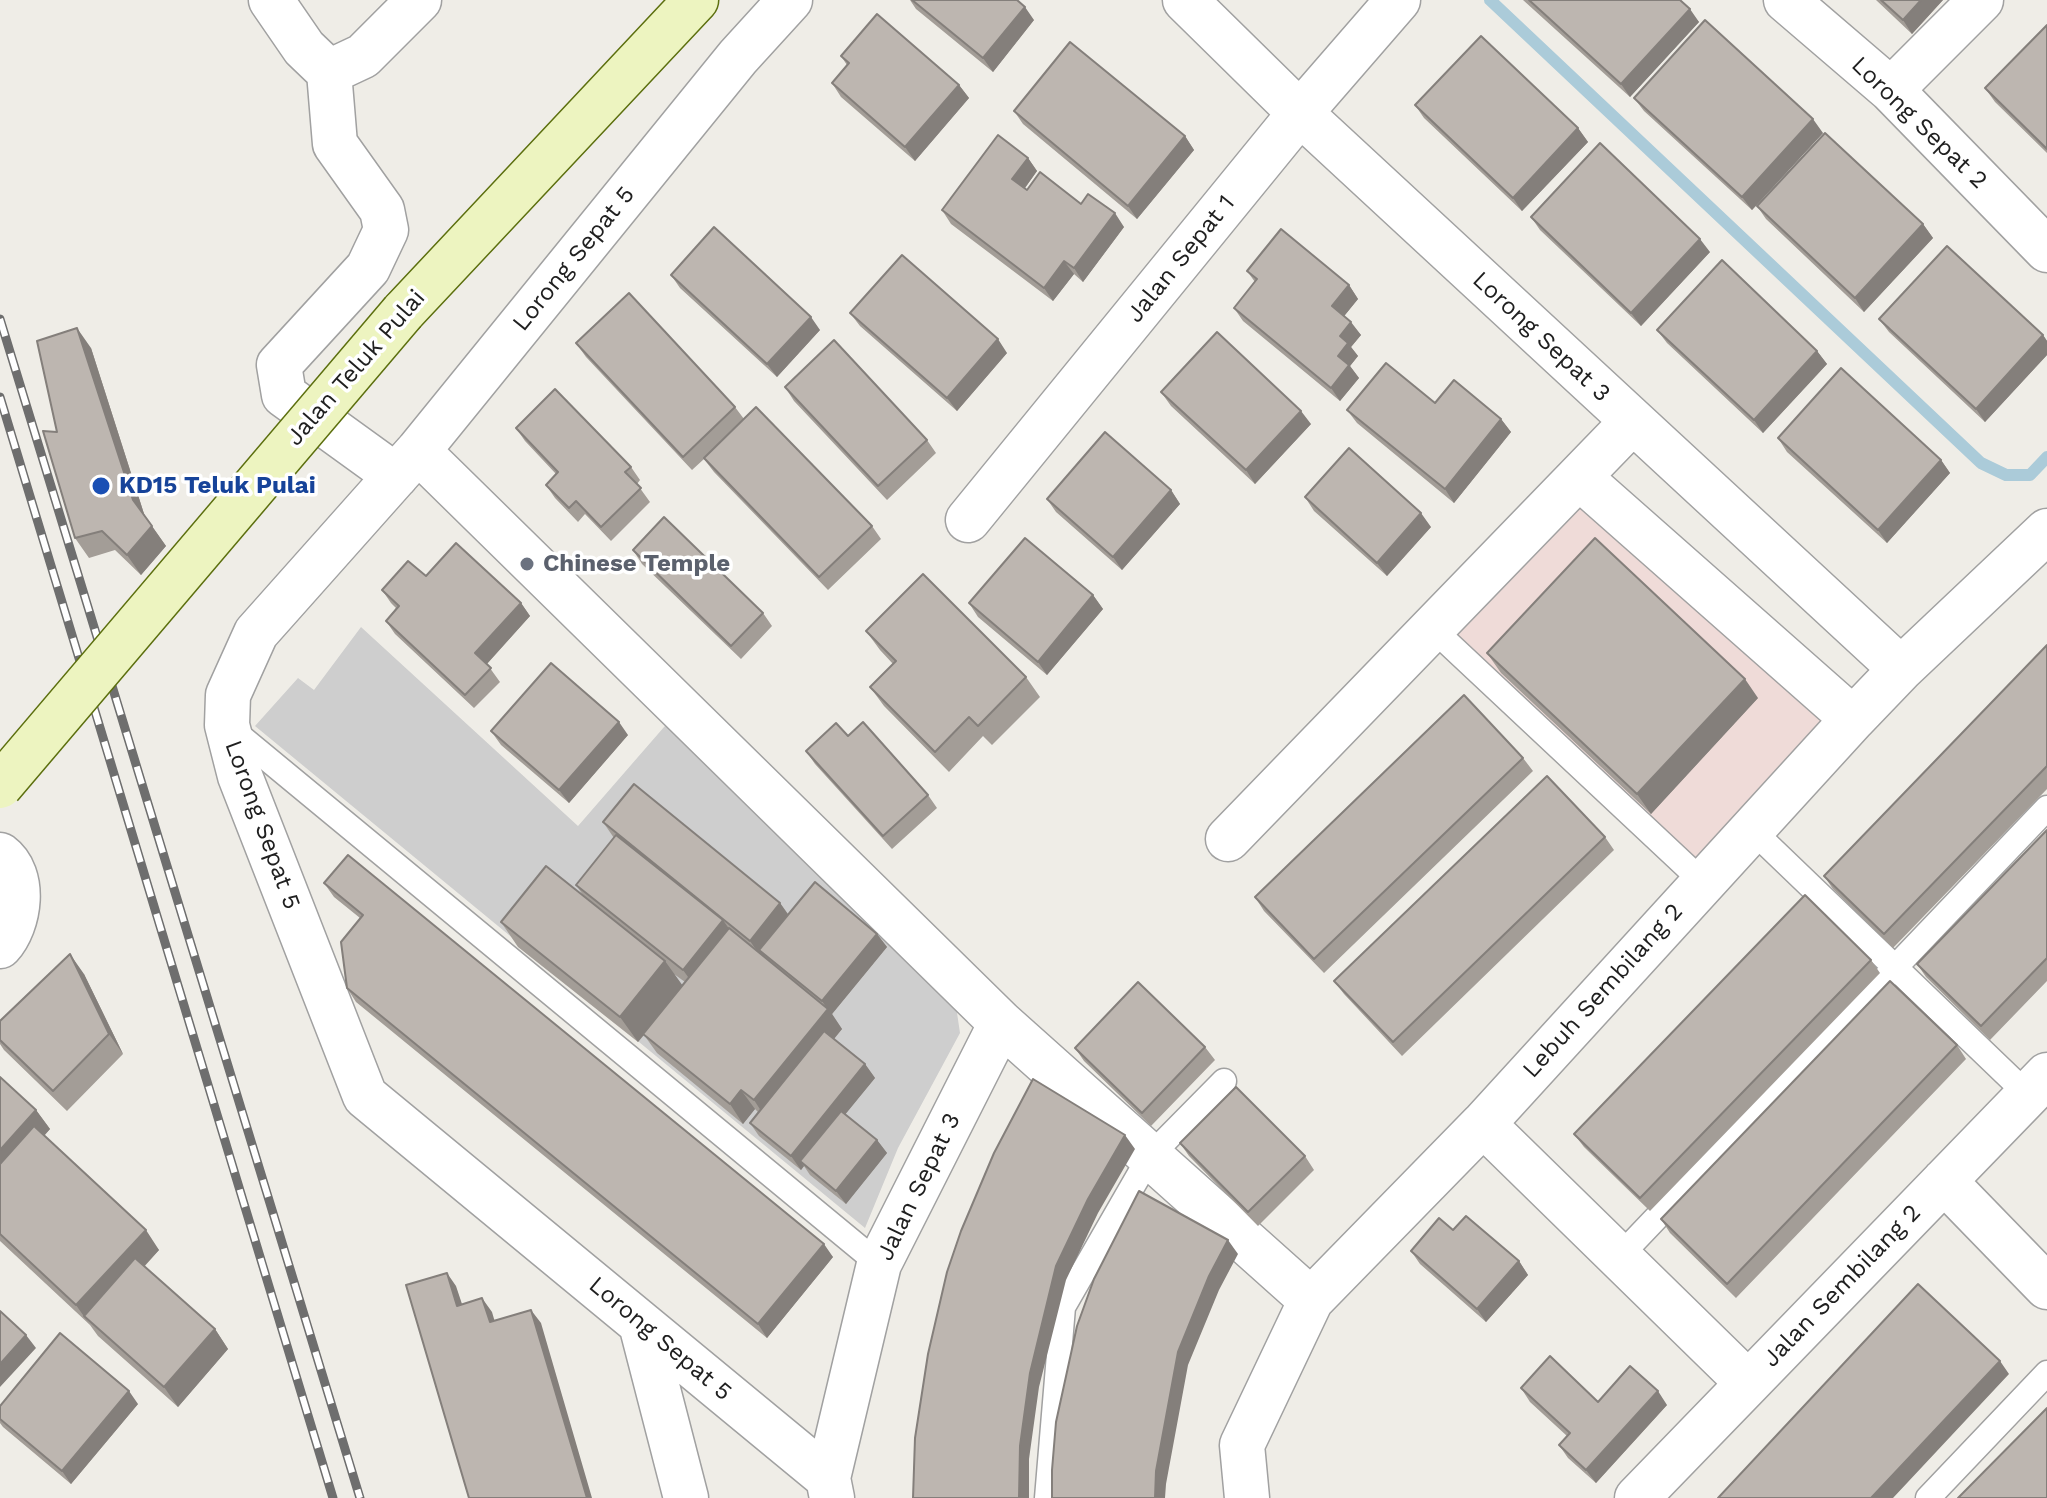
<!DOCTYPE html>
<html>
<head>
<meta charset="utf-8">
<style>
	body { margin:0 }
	canvas { display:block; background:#efede7 }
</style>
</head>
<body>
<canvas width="2047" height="1498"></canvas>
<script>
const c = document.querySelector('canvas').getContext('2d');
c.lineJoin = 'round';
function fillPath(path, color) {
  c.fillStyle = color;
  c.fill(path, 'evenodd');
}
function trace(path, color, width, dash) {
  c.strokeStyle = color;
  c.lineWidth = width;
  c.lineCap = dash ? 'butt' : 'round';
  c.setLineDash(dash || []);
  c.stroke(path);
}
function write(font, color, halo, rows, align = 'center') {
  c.font = font + ' "Work Sans",sans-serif';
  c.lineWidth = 7;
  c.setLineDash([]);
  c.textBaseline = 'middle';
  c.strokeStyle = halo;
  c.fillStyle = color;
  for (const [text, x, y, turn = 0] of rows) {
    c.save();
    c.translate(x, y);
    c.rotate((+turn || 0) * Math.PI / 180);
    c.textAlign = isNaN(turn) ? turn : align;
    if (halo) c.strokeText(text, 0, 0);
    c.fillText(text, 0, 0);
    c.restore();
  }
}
fillPath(new Path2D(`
	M1579 497 1830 719 1700 862 1454 634Z`), '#efdbd8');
fillPath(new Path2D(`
	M361 627 578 826 671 719 953 986 960 1033 898 1148 865 1228 255 726 298 678 314 690Z`), '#cecece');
trace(new Path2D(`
	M1490 0 1981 463 2006 475H2030L2047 457`), '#abcbd9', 12);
const lane = new Path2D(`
	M1433 629 1703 882
	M230 728 879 1264
	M1751 829 2028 1095
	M1619 1257 2047 808
	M1047 1498 1063 1307 1150 1156 1224 1081
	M1928 1498 2047 1373`);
const street = new Path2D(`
	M271 0 304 48 329 72
	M790 0 738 57 418 451 256 633 228 695 227 725 240 776 365 1096 828 1478
	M1185 0 1300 113 1901 669
	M1786 0 1891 90 2047 250
	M329 72 335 144 382 210 386 230 368 268 279 365 284 395 396 476
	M329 72 363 56 419 0
	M1891 90 1981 0
	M418 451 1001 1023 1311 1300
	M1580 478 1853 719
	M968 520 1300 113 1398 0
	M1228 839 1632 422
	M0 855C27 875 20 924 0 946
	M1483 1124 1748 1383
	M1944 1181 2047 1287
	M641 1324 686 1498
	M832 1498 828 1478 879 1264 1001 1023
	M1247 1498 1242 1445 1311 1300 1483 1124 1853 719 1901 669 2047 531
	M1637 1498 2047 1075`);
const secondary = new Path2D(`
	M403 312 696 0`);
trace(lane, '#a1a1a1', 27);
trace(street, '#a1a1a1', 47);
trace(secondary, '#5c6f0e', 47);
trace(lane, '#fff', 24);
trace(street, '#fff', 44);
trace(secondary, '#edf4c0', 44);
const rail = new Path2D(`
	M0 319 360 1498
	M0 397 333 1498`);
trace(rail, '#6e6e6e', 9);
trace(rail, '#fff', 6, [18]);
const secondaryBridge = new Path2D(`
	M0 786 403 312`);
trace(secondaryBridge, '#5c6f0e', 47, []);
trace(secondaryBridge, '#edf4c0', 44);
fillPath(new Path2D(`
	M910 0H912L1034 20 993 72 916 9Z
	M1523 0H1680L1699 22 1630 97Z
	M1876 0H1943L1912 34Z
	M2047 25V153L1995 102 1985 88Z
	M841 56 959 85 969 98 915 161 841 97 832 83 847 65Z
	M1634 98 1823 133 1752 210 1644 111Z
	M1415 105 1578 128 1588 142 1522 211 1424 118Z
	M1014 111 1185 136 1194 150 1137 219 1023 124Z
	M1028 158 1037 171 1025 188 1027 190 1081 204 1124 227 1083 282 1074 274 1053 301 951 224 942 210Z
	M1757 206 1923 224 1933 238 1864 312 1766 219Z
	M1531 217 1710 252 1641 326 1540 230Z
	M1247 271 1349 285 1358 299 1344 316 1361 335 1351 347 1358 356 1350 366 1359 378 1340 401 1243 321 1234 308 1255 282Z
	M671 275 820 330 777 377 680 288Z
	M850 313 1007 353 957 411 860 326Z
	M1879 319 2043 335 2047 341V355L1985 422 1889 332Z
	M1657 330 1817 351 1827 364 1763 433 1667 343Z
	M576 343 735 407 744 419 872 526 881 539 828 590 714 472 704 459 692 470 586 357Z
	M91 348 145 517 166 546 141 575 115 550 89 558 75 538 57 432Z
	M785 387 927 440 936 453 887 500 794 401Z
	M1161 392 1311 424 1255 484 1171 406Z
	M1435 403 1501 419 1511 432 1454 503 1357 423 1347 410Z
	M516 428 631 467 640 480 637 484 650 502 611 541 585 514 578 522 555 498 546 485 556 474 525 441Z
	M1778 438 1941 460 1950 473 1887 543 1787 452Z
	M1171 490 1180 504 1122 570 1056 512 1047 499Z
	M1305 497 1431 527 1387 576 1314 511Z
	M633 550 763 613 772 626 741 659 642 564Z
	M426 576 521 603 530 616 487 664 500 682 474 708 395 634 386 621 396 608 391 603 382 590Z
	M1093 595 1103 609 1047 675 978 617 969 603Z
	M866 631 1026 677 1040 697 992 745 983 736 949 772 884 706 870 687 893 664 880 650Z
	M2047 645V789L1893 948 1833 889 1824 876Z
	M1487 653 1758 698 1651 814 1501 673Z
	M491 731 628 735 569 803 501 745Z
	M848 736 928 795 937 808 892 849 815 764 806 751Z
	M1523 758 1533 771 1324 973 1264 911 1255 897Z
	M603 822 780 903 788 914 877 934 887 947 832 1014 842 1029 834 1039 865 1064 875 1078 845 1114 877 1140 887 1153 846 1204 810 1175 804 1166 801 1170 759 1136 750 1123 758 1112 755 1109 743 1124 657 1053 644 1035 638 1042 518 947 501 922 585 898 576 885 614 838ZM674 974 685 982 682 986Z
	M2047 830V981L1990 1040 1926 977 1917 964Z
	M1605 837 1614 850 1402 1056 1344 994 1334 981Z
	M324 883 833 1257 767 1338 356 1002 347 988 360 918 334 897Z
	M1871 960 1880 973 1650 1211 1584 1147 1574 1134Z
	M84 974 123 1054 67 1111 4 1050 0 1044V1021Z
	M1957 1045 1966 1059 1736 1298 1670 1233 1661 1219Z
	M1205 1047 1215 1060 1151 1126 1084 1061 1075 1048Z
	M0 1077 36 1110 50 1129 44 1136 159 1250 144 1267 215 1329 228 1349 178 1407 98 1336 90 1325 0 1241Z
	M1180 1143 1305 1156 1314 1170 1258 1226 1189 1156Z
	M1453 1230 1519 1261 1528 1275 1486 1322 1420 1264 1411 1251Z
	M1521 1388 1598 1402 1667 1405 1596 1483 1568 1458 1559 1445 1567 1436 1530 1402Z
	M138 1404 71 1484 3 1427 0 1423V1406Z`), '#a39d97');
fillPath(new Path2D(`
	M1921 0H1943L1912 34 1903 20Z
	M1025 7 1034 20 993 72 983 58Z
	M1690 9 1699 22 1630 97 1621 84Z
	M959 85 969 98 915 161 905 147Z
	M1813 119 1823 133 1752 210 1742 197Z
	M1578 128 1588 142 1522 211 1513 198Z
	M1185 136 1194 150 1137 219 1128 206Z
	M1028 158 1037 171 1022 192 1012 179Z
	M1115 213 1124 227 1083 282 1074 268Z
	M1923 224 1933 238 1864 312 1855 298Z
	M1700 239 1710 252 1641 326 1631 313Z
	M1064 261 1074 274 1053 301 1044 288Z
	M1349 285 1358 299 1341 320 1332 306Z
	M811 317 820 330 777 377 767 364Z
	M1351 322 1361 335 1351 347 1358 356 1350 366 1359 378 1340 401 1331 388 1338 356 1340 336Z
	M77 328 91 348 146 520 133 500Z
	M2043 335 2047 341V355L1985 422 1976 409Z
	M998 339 1007 353 957 411 947 398Z
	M1817 351 1827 364 1763 433 1754 420Z
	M1301 411 1311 424 1255 484 1246 470Z
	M1501 419 1511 432 1454 503 1445 489Z
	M1941 460 1950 473 1887 543 1878 530Z
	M1171 490 1180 504 1122 570 1113 557Z
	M1421 513 1431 527 1387 576 1377 563Z
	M152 526 166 546 141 575 127 555Z
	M1093 595 1103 609 1047 675 1038 662Z
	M521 603 530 616 484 667 475 653Z
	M1745 679 1758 698 1651 814 1637 794Z
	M619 722 628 735 569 803 559 790Z
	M780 903 794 923 759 950 765 959 764 961 750 941Z
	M723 920 740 945 701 995 683 970Z
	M877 934 887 947 832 1014 842 1029 767 1120 754 1100 828 1010 822 1001Z
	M70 954 84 974 123 1054 109 1034Z
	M665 961 683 986 638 1042 620 1017Z
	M865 1064 875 1078 804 1165 800 1161 804 1166 801 1170 791 1156Z
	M741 1090 755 1109 743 1124 730 1104Z
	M36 1110 50 1129 0 1185V1150Z
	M1125 1135 1135 1149 1098 1213 1066 1280 1039 1387 1029 1459V1498H1019L1020 1446 1030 1373 1056 1266 1088 1199Z
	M877 1140 887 1153 846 1204 836 1191Z
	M146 1230 159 1250 92 1323 84 1316 90 1325 76 1305Z
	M1228 1240 1238 1254 1219 1290 1188 1365 1166 1484 1165 1498H1155L1156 1471 1178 1352 1209 1276Z
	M824 1244 833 1257 767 1338 758 1324Z
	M1519 1261 1528 1275 1486 1322 1477 1309Z
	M447 1273 456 1286 467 1319 457 1306Z
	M482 1298 492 1312 499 1336 490 1322Z
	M531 1310 541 1323 592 1498H587Z
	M215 1329 228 1349 178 1407 164 1387Z
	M26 1335 36 1348 0 1387V1364Z
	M2000 1361 2009 1374 1893 1498H1871Z
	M129 1391 138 1404 71 1484 62 1471Z
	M1658 1391 1667 1405 1596 1483 1586 1470Z`), '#847f7b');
const building = new Path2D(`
	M912 0H1017L1025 7 983 58Z
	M1529 0H1680L1690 9 1621 84Z
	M1881 0H1921L1903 20Z
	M877 14 959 85 905 147 832 83 849 63 841 56Z
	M1705 20 1813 119 1742 197 1634 98Z
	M2047 25V149L1985 88Z
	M1481 36 1578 128 1513 198 1415 105Z
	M1070 42 1185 136 1128 206 1014 111Z
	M1825 133 1923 224 1855 298 1757 206Z
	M998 135 1028 158 1012 179 1027 190 1040 172 1081 204 1088 194 1115 213 1074 268 1064 261 1044 288 942 210Z
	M1600 143 1700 239 1631 313 1531 217Z
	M714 227 811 317 767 364 671 275Z
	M1281 229 1349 285 1332 306 1351 322 1340 336 1348 343 1338 356 1349 365 1331 388 1234 308 1257 279 1247 271Z
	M1947 246 2043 335 1976 409 1879 319Z
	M902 255 998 339 947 398 850 313Z
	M1722 260 1817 351 1754 420 1657 330Z
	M629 293 735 407 683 457 576 343Z
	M77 328 133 500 152 526 127 555 102 531 75 538 43 431 57 432 37 341Z
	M1217 332 1301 411 1246 470 1161 392Z
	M834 340 927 440 878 486 785 387Z
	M1386 363 1435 403 1454 380 1501 419 1445 489 1347 410Z
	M1841 368 1941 460 1878 530 1778 438Z
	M555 389 631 467 625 472 641 488 601 527 576 501 569 508 546 485 558 472 516 428Z
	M756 407 872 526 819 577 704 458Z
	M1105 432 1171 490 1113 557 1047 499Z
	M1349 448 1421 513 1377 563 1305 497Z
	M664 517 763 613 731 646 633 550Z
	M1025 538 1093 595 1038 662 969 603Z
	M1595 538 1745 679 1637 794 1487 653Z
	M456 543 521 603 475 653 491 668 465 695 386 621 399 606 382 590 408 561 426 576Z
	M923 574 1026 677 978 726 969 717 935 752 870 687 896 661 866 631Z
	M2047 645V766L1884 934 1824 876Z
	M551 663 619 722 559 790 491 731Z
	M1464 695 1523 758 1314 959 1255 897Z
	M863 722 928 795 883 836 806 751 836 723 848 736Z
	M1547 776 1605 837 1393 1042 1334 981Z
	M634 784 780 903 750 941 603 822Z
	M2047 830V958L1981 1026 1917 964Z
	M616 835 723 920 683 970 576 885Z
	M348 855 824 1244 758 1324 347 988 341 942 363 915 324 883Z
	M546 866 665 961 620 1017 501 922Z
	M815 882 877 934 822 1001 759 950Z
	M1805 895 1871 960 1640 1198 1574 1134Z
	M729 928 828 1009 754 1100 741 1090 730 1104 643 1034Z
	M70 954 109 1034 53 1091 0 1040V1021Z
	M1890 981 1957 1045 1727 1284 1661 1219Z
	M1138 982 1205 1047 1142 1113 1075 1048Z
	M824 1031 865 1064 791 1156 750 1123Z
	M0 1077 36 1110 0 1150Z
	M1033 1079 1125 1135 1088 1199 1056 1266 1030 1373 1020 1446 1019 1498H913L915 1438 928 1354 947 1272 961 1231 994 1153Z
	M1236 1087 1305 1156 1248 1212 1180 1143Z
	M841 1111 877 1140 836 1191 800 1161Z
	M34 1126 146 1230 76 1305 0 1234V1164Z
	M1139 1191 1228 1240 1209 1276 1178 1352 1156 1471 1155 1498H1052V1470L1056 1422 1077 1326 1094 1279Z
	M1466 1216 1519 1261 1477 1309 1411 1251 1439 1218 1453 1230Z
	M135 1258 215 1329 164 1387 84 1316Z
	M447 1273 457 1306 482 1298 490 1322 531 1310 587 1498H469L406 1285Z
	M1918 1284 2000 1361 1871 1498H1718Z
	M0 1311 26 1335 0 1364Z
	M60 1333 129 1391 62 1471 0 1419V1406Z
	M1550 1356 1598 1402 1630 1366 1658 1391 1586 1470 1559 1445 1570 1433 1521 1388Z
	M2047 1408V1498H1958Z`);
fillPath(building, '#bdb6b0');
trace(building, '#847f7b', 2);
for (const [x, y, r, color] of [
	[101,486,10,"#1a4fb4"],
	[527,564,8,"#6b7280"]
]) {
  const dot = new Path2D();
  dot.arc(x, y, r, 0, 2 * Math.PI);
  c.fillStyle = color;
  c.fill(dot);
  trace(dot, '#fff', 3);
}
write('24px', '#202020', '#fff', [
	["Lorong Sepat 2",1919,123,44],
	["Lorong Sepat 5",574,259,-51],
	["Jalan Sepat 1",1181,259,-51],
	["Lorong Sepat 3",1541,337,43],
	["Jalan Teluk Pulai",356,368,-49],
	["Lorong Sepat 5",262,825,70],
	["Lebuh Sembilang 2",1603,991,-48],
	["Jalan Sepat 3",919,1187,-64],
	["Jalan Sembilang 2",1842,1286,-46],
	["Lorong Sepat 5",660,1339,40]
]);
write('bold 24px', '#164399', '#fff', [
	["KD15 Teluk Pulai",119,486]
], 'left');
write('bold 24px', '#5b616d', '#fff', [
	["Chinese Temple",543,564]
], 'left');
</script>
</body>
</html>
